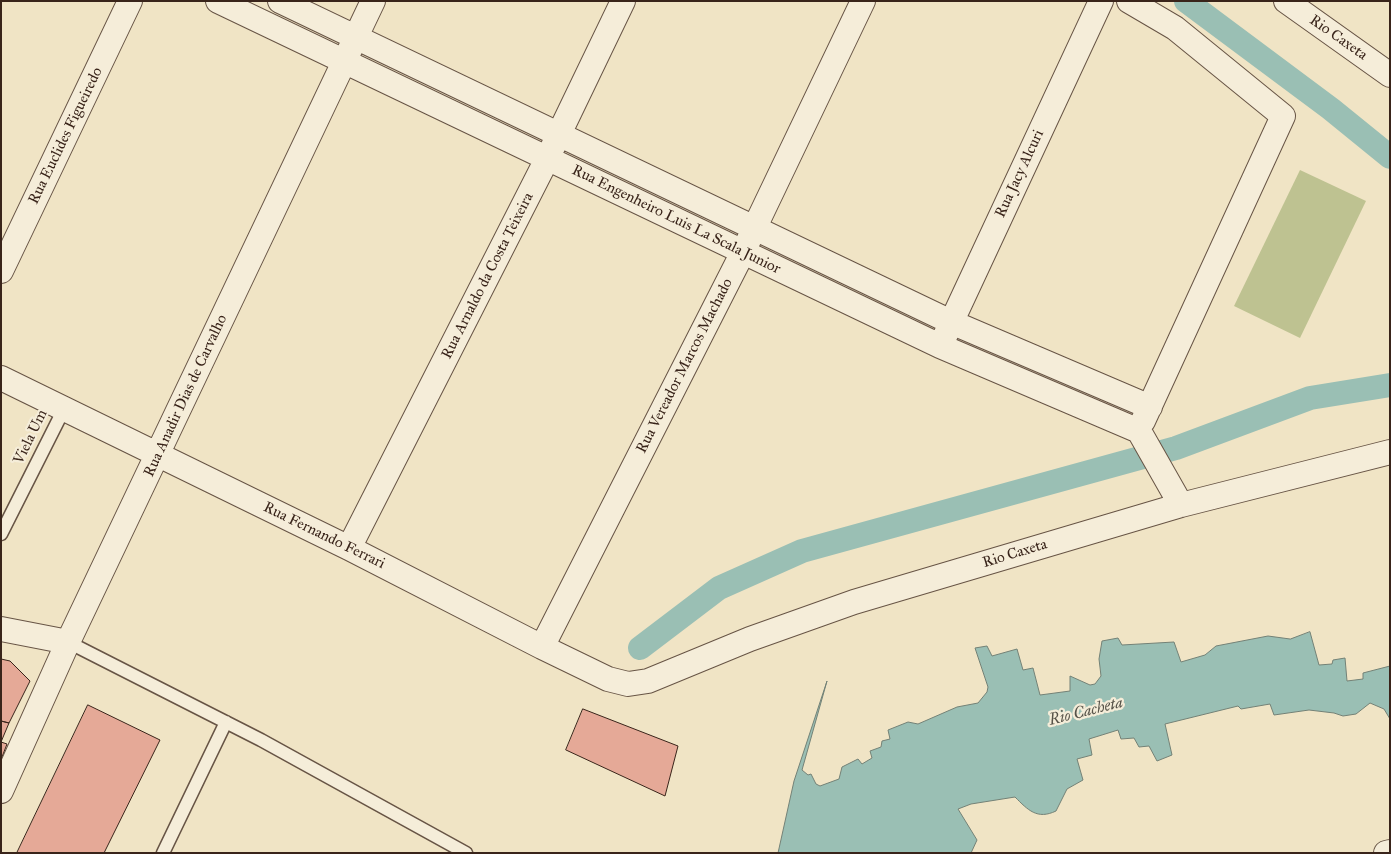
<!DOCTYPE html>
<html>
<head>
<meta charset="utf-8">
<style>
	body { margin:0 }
	#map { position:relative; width:1391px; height:854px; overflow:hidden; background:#f0e4c5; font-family:"IM FELL Great Primer",serif }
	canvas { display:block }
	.frame { position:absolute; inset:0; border:2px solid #39241a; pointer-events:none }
</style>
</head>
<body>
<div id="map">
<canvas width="1391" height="854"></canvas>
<div class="frame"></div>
</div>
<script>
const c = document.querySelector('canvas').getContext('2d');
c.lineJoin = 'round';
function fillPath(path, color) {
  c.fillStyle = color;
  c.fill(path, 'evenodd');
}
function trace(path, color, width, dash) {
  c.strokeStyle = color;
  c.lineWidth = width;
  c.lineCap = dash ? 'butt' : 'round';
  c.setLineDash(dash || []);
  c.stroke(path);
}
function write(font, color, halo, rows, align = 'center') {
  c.font = font + ' "IM FELL Great Primer",serif';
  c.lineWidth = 4.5;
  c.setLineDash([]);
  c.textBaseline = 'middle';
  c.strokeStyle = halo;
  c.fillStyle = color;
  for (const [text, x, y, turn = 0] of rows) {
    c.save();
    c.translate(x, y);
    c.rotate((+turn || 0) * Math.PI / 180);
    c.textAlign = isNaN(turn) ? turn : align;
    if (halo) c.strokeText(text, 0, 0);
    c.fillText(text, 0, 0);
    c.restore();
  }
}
fillPath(new Path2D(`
	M1300 170 1366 201 1300 338 1234 306Z`), '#bec291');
const water = new Path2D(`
	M1310 632 1319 665 1332 664 1333 660 1345 658 1347 681 1363 679V673L1390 666V719L1384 709 1370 703 1356 714 1343 716 1334 713 1309 710 1274 715 1270 704 1241 709 1238 706 1165 724 1172 755 1157 761 1149 746 1139 747 1134 738 1121 739 1118 730 1089 739 1092 755 1077 759 1083 780 1067 789 1056 811C1037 820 1028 810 1015 797L971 804 958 809 977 840 971 853H778L794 781 827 681 802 770 808 775 811 774 816 784 820 786 839 779 842 767 858 759 862 764 872 758 870 751 881 747 882 741 890 739 888 730 908 722 918 724 957 707 978 703 987 692 988 687 975 648 987 646 992 656 1017 649 1023 670 1033 668 1040 695 1070 691V676L1090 685 1095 684 1101 676 1099 659 1102 641 1118 638 1122 645 1174 642 1181 662 1205 655 1216 646 1268 636 1290 639Z`);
fillPath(water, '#9abfb4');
trace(water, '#738176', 1);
trace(new Path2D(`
	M1186 1 1331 109 1390 157
	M640 648 719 588 802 551 1176 448 1310 398 1390 385`), '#9abfb4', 24);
const building = new Path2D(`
	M1 659 10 661 30 681 9 723 1 721Z
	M88 705 160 740 104 853H17Z
	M583 709 678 746 665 796 566 750Z
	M1 721 9 723 1 742Z
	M1 742 7 744 2 757 1 772Z`);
fillPath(building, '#e5a997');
trace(building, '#39241a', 1);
const service = new Path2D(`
	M1 534 64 409
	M68 642 261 740 466 853
	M163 853 226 722`);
const minor = new Path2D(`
	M218 1 940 346 1139 431
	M280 1 951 322 1150 407
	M1129 1 1175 28 1283 116 1143 421
	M1286 1 1390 75
	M1 271 130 1
	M945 336 1101 1
	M1 378 349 548 542 647 608 679 628 684 648 681 750 639 854 602 1181 505 1390 452
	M1139 431 1181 505
	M349 548 547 159 623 1
	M1 629 68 642
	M542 647 743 252 863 1
	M1 791 68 642 373 1
	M1386 853 1390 852`);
trace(service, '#675445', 15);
trace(minor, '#675445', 26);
trace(service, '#f5edd9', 12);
trace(minor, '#f5edd9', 24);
write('15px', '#39241a', '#f5edd9', [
	["Rio Caxeta",1338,38,35],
	["Rua Euclides Figueiredo",66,136,-64],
	["Rua Jacy Alcuri",1020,174,-65],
	["Rua Engenheiro Luis La Scala Junior",676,220,26],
	["Rua Arnaldo da Costa Teixeira",488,276,-63],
	["Rua Vereador Marcos Machado",685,366,-63],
	["Rua Anadir Dias de Carvalho",186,396,-65],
	["Viela Um",31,437,-64],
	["Rua Fernando Ferrari",324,536,26],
	["Rio Caxeta",1015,554,-17]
]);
write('italic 16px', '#565248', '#f5edd9', [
	["Rio Cacheta",1086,712,-14]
]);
</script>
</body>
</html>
